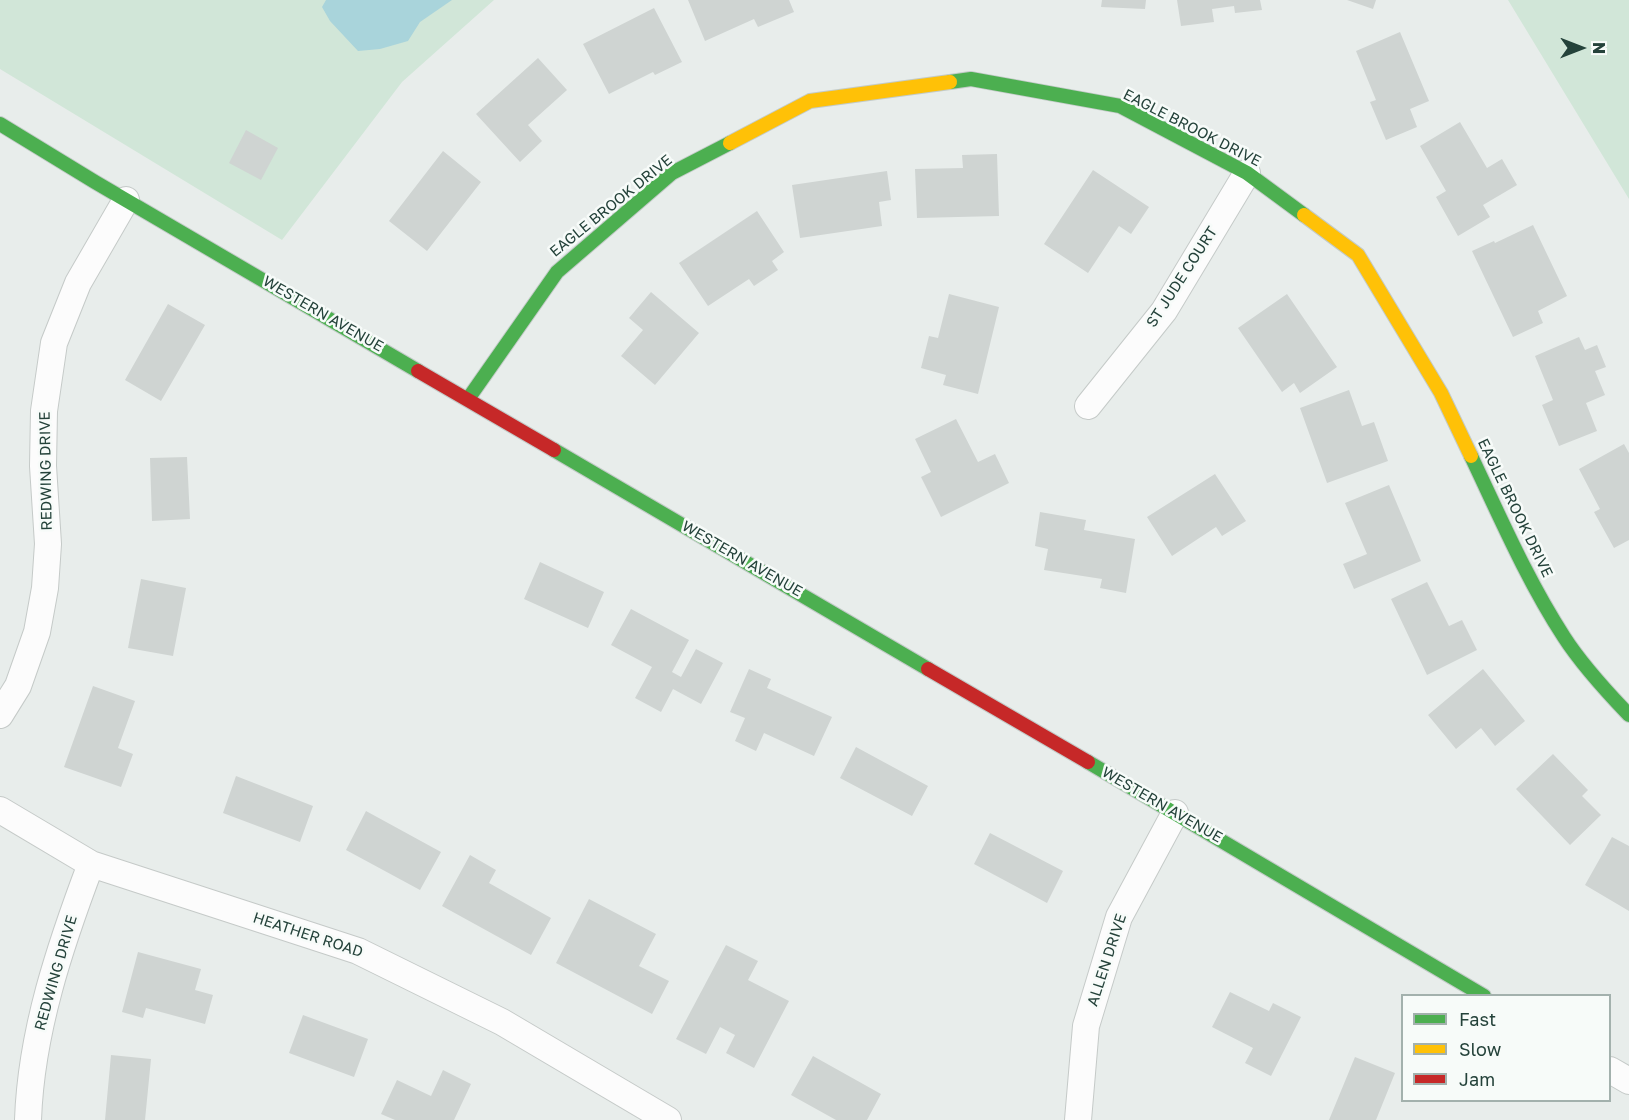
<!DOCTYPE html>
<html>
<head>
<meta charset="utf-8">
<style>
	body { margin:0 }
	#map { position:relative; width:1629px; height:1120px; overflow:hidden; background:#e8edeb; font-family:"Golos Text",sans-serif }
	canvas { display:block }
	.legend { position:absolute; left:1401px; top:994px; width:210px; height:108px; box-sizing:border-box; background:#f7fbf9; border:2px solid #a3b1ad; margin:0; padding:8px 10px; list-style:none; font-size:18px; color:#24423a }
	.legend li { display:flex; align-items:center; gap:12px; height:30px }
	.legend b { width:30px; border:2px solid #a3b1ad }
	.north { position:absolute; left:1551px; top:18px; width:60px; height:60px; -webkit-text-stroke:4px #f7fbf9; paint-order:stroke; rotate:90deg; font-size:16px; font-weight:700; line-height:24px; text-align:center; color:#24423a }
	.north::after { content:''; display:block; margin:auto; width:21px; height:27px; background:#24423a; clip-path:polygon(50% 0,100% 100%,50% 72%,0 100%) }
</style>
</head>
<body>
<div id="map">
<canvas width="1629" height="1120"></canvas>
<ul class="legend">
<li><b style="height:8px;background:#4caf50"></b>Fast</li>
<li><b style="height:8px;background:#ffc107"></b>Slow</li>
<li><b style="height:8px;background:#c62828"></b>Jam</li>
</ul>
<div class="north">N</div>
</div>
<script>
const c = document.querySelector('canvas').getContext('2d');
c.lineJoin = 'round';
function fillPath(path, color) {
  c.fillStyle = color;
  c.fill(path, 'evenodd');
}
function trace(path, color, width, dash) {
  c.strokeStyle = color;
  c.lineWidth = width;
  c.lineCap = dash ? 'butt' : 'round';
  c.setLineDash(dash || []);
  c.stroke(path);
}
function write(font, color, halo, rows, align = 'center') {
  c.font = font + ' "Golos Text",sans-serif';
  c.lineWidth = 5;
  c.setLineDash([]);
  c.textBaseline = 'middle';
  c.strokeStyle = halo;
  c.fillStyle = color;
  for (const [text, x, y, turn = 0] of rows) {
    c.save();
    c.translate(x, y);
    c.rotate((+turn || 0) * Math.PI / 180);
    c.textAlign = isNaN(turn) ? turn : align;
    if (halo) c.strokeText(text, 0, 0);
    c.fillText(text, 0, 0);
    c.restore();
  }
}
fillPath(new Path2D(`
	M0 0H494L402 82 282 240 0 69Z
	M1508 0H1629V199Z`), '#d1e6d8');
fillPath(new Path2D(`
	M326 0H452L420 22 408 41 380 49 358 51 330 21 322 7Z`), '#a9d4db');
fillPath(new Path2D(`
	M688 0H789L794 12 758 27 754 19 705 41Z
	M1102 0H1146L1145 9 1101 7Z
	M1177 0H1260L1262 10 1235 13 1234 6 1212 9 1214 22 1181 26Z
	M1347 0H1376L1373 9Z
	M654 8 682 62 655 75 653 72 609 94 583 44Z
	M1400 32 1429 101 1410 109 1417 127 1386 140 1370 102 1376 100 1356 51Z
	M538 58 567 90 528 125 542 141 520 162 476 114Z
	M1460 122 1487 168 1502 159 1517 185 1483 205 1490 217 1458 236 1436 197 1446 191 1420 146Z
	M246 130 278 148 261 180 229 163Z
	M443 151 481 182 427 251 389 221Z
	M997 154 999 216 917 218 915 169 963 168 962 155Z
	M1093 170 1149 207 1131 234 1119 226 1088 273 1044 244Z
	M887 171 891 200 879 202 882 226 800 238 792 185Z
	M757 211 784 252 772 261 778 270 754 286 749 279 708 306 679 263Z
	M1533 225 1567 296 1538 311 1543 323 1513 337 1472 251 1494 241 1495 243Z
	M651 292 699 333 655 385 621 356 643 330 629 318Z
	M949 294 999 307 978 394 943 385 946 375 921 368 929 336 938 338Z
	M1287 294 1337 367 1300 393 1294 383 1282 392 1238 328Z
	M168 304 205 325 161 401 125 380Z
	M1579 337 1585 350 1597 345 1606 367 1595 371 1605 395 1586 403 1597 431 1559 446 1542 405 1553 400 1535 356Z
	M1349 390 1362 426 1374 422 1388 461 1327 483 1300 408Z
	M956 419 978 462 995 454 1009 483 941 517 921 477 931 472 915 439Z
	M1624 444 1629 453V540L1614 548 1594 512 1600 509 1579 469Z
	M187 457 190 519 152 521 150 458Z
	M1215 474 1246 521 1222 536 1216 527 1172 556 1147 517Z
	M1389 485 1421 561 1354 589 1343 564 1367 554 1345 503Z
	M1040 512 1086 520 1084 530 1135 539 1126 593 1100 588 1102 579 1044 570 1048 549 1035 546Z
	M540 562 604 592 588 628 524 599Z
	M141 579 186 588 173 656 128 648Z
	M1427 582 1449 626 1462 620 1477 650 1427 675 1391 599Z
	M631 609 689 640 672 672 681 677 696 649 723 663 701 704 673 689 661 712 635 698 652 667 611 645Z
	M749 669 771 679 767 688 832 717 814 756 764 733 756 751 735 741 745 718 730 712Z
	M1483 669 1525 721 1495 746 1481 728 1456 749 1428 715Z
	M93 686 135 701 118 748 133 754 121 787 64 767Z
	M856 747 928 786 912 816 840 778Z
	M1553 754 1588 790 1582 796 1601 815 1570 845 1516 789Z
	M236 776 313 806 300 842 223 813Z
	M366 811 441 852 420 890 346 850Z
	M990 833 1063 871 1047 903 974 864Z
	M1612 837 1629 846V911L1585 885Z
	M470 855 496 870 489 883 551 918 531 955 442 906Z
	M589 899 656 934 639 966 669 981 652 1014 556 963Z
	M726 945 758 961 748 980 789 1001 754 1068 726 1053 735 1035 720 1027 706 1054 676 1039Z
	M138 952 201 969 195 990 213 995 205 1024 146 1008 143 1018 122 1012Z
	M1230 992 1269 1011 1273 1003 1301 1017 1271 1076 1245 1063 1253 1048 1212 1027Z
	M303 1015 368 1039 354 1077 289 1053Z
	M111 1055 151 1059 145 1120H105Z
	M813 1056 881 1094 867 1120H836L791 1095Z
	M1355 1057 1395 1073 1376 1120H1329Z
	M443 1070 471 1084 454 1120H395L381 1114 397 1080 431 1096Z`), '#cfd4d2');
const street = new Path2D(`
	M1088 406 1164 311 1247 173
	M0 715 18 686 37 632 45 588 48 544 43 466 44 411 54 343 78 283 126 200
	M0 810 91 864 358 951 502 1022 668 1120
	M1610 1070 1629 1081
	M28 1120C31 1032 60 946 91 864
	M1078 1120 1086 1026 1119 917 1175 813`);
const fast = new Path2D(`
	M950 82 971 79 1120 106 1247 173 1304 215
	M0 124 95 182 418 371
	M468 399 557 272 672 173 730 143
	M554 450 928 669
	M1471 456C1500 517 1527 580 1564 637 1582 665 1606 691 1629 715
	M1088 762 1484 996`);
const slow = new Path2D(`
	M730 143 810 101 950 82
	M1304 215 1358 255 1441 393 1471 456`);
const jam = new Path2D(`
	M418 371 554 450
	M928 669 1088 762`);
trace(street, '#c5cac8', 28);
trace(fast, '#c3cbc8', 16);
trace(slow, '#c3cbc8', 16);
trace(jam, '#c3cbc8', 16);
trace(street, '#fcfcfc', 26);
trace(fast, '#4caf50', 14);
trace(slow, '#ffc107', 14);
trace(jam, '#c62828', 14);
write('15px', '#24423a', '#f7fbf9', [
	["EAGLE BROOK DRIVE",1192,128,27],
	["EAGLE BROOK DRIVE",611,206,-39],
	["ST JUDE COURT",1182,277,-57],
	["WESTERN AVENUE",323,314,30],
	["REDWING DRIVE",46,471,-91],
	["EAGLE BROOK DRIVE",1515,508,64],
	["WESTERN AVENUE",742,559,30],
	["WESTERN AVENUE",1162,805,30],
	["HEATHER ROAD",308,935,18],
	["ALLEN DRIVE",1107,960,-72],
	["REDWING DRIVE",56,973,-74]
]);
</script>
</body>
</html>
